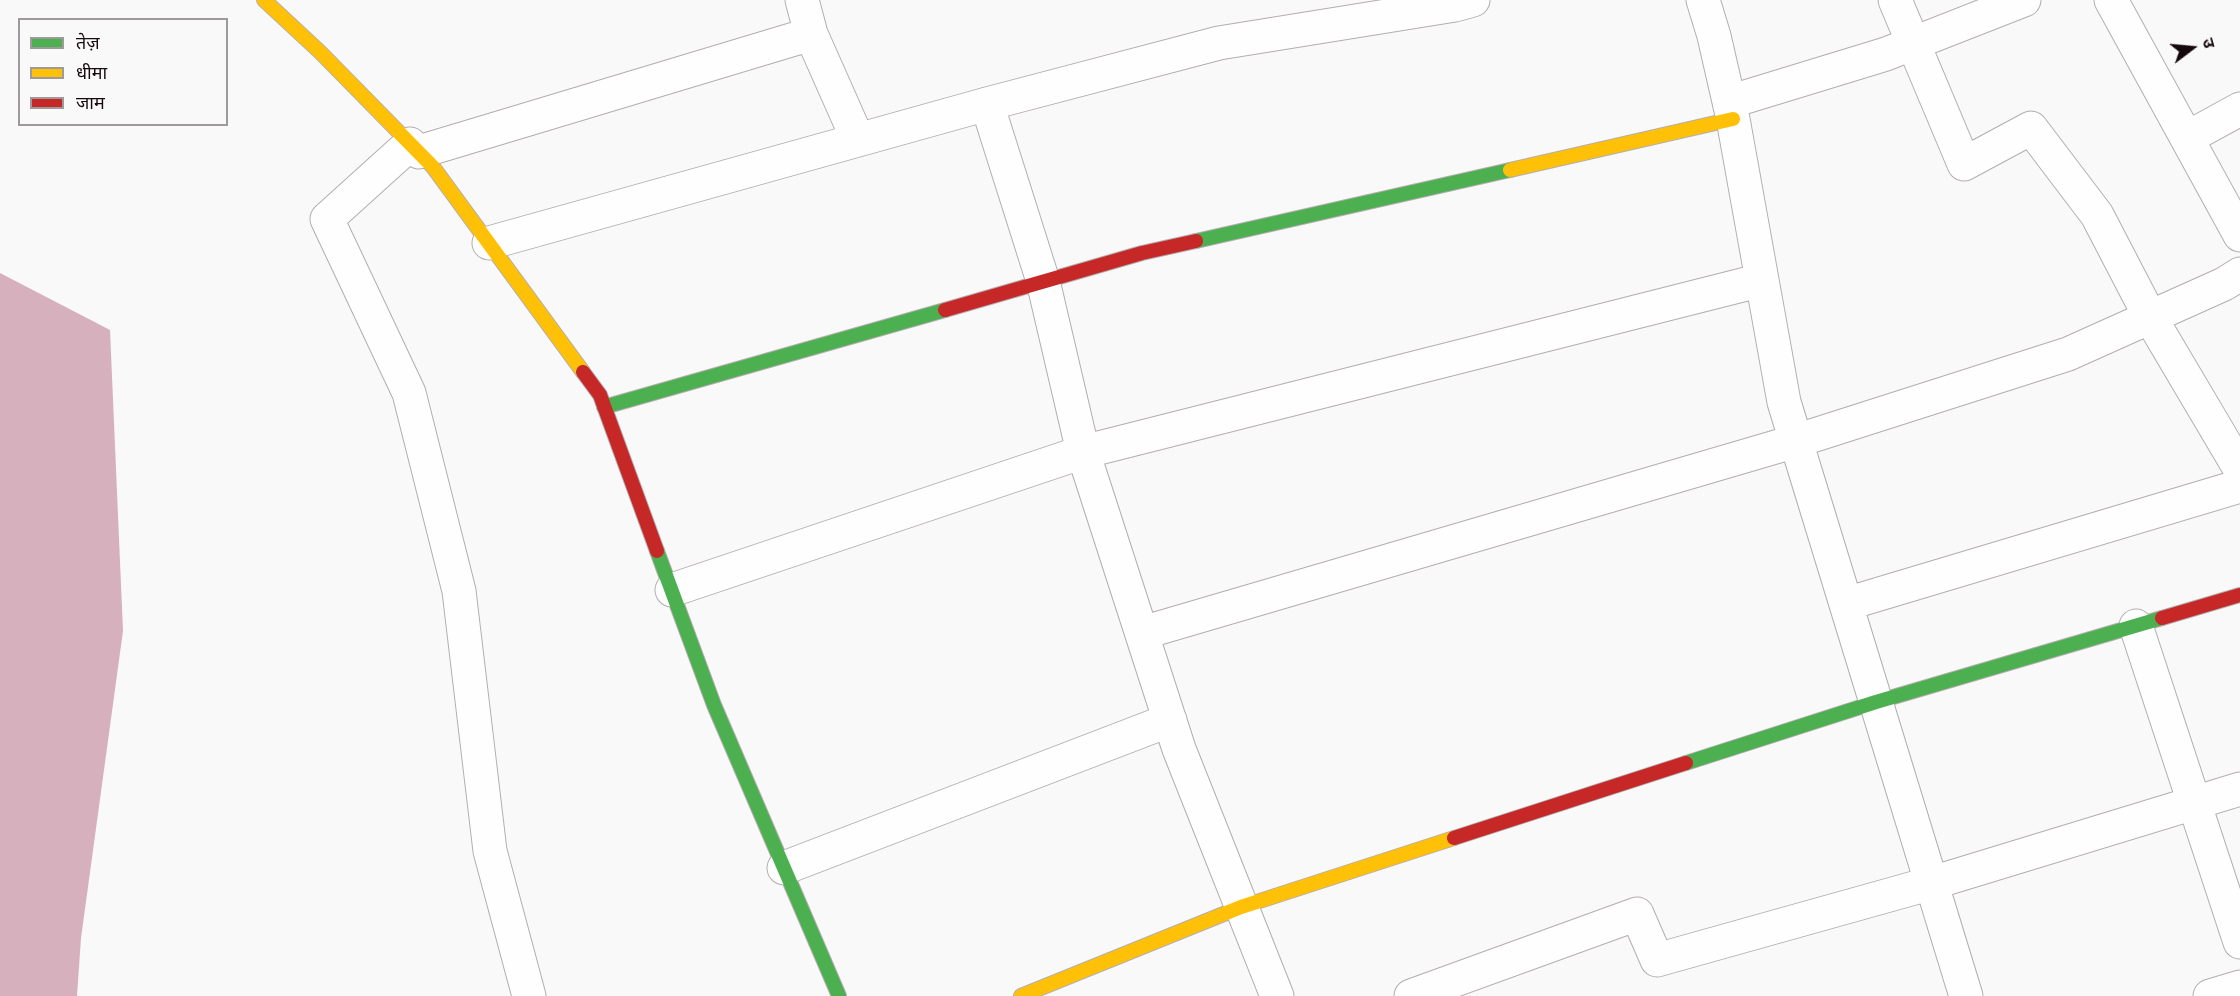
<!DOCTYPE html>
<html>
<head>
<meta charset="utf-8">
<style>
	body { margin:0 }
	#map { position:relative; width:2240px; height:996px; overflow:hidden; background:#f9f9f9; font-family:Mulish,"Noto Sans Devanagari",sans-serif }
	canvas { display:block }
	.legend { position:absolute; left:18px; top:18px; width:210px; height:108px; box-sizing:border-box; background:#f9f9f9; border:2px solid #9e999b; margin:0; padding:8px 10px; list-style:none; font-size:18px; color:#16090e }
	.legend li { display:flex; align-items:center; gap:12px; height:30px }
	.legend b { width:30px; border:2px solid #9e999b }
	.north { position:absolute; left:2162px; top:18px; width:60px; height:60px; -webkit-text-stroke:4px #f9f9f9; paint-order:stroke; rotate:74deg; font-size:16px; font-weight:700; line-height:24px; text-align:center; color:#16090e }
	.north::after { content:''; display:block; margin:auto; width:21px; height:27px; background:#16090e; clip-path:polygon(50% 0,100% 100%,50% 72%,0 100%) }
</style>
</head>
<body>
<div id="map">
<canvas width="2240" height="996"></canvas>
<ul class="legend">
<li><b style="height:8px;background:#4caf50"></b>तेज़</li>
<li><b style="height:8px;background:#ffc107"></b>धीमा</li>
<li><b style="height:8px;background:#c62828"></b>जाम</li>
</ul>
<div class="north">उ</div>
</div>
<script>
const c = document.querySelector('canvas').getContext('2d');
c.lineJoin = 'round';
function fillPath(path, color) {
  c.fillStyle = color;
  c.fill(path, 'evenodd');
}
function trace(path, color, width, dash) {
  c.strokeStyle = color;
  c.lineWidth = width;
  c.lineCap = dash ? 'butt' : 'round';
  c.setLineDash(dash || []);
  c.stroke(path);
}
fillPath(new Path2D(`
	M0 273 110 330 123 631 81 938 77 996H0Z`), '#d7b0bd');
const street = new Path2D(`
	M802 0 811 34 858 140
	M1703 0 1714 36 1733 119 1784 402 1966 996
	M1895 0 1964 164 2031 128 2097 215 2150 317 2240 469
	M2111 0 2240 235
	M1729 102 1886 54 2024 0
	M987 104 1043 281 1083 452 1179 749 1277 996
	M2187 138 2240 109
	M410 144 327 219 409 393 459 591 490 851 529 996
	M419 152 811 34
	M489 243 987 104 1219 43 1455 5 1473 0
	M672 590 1083 452 1762 280
	M1846 604 2240 486
	M2136 626 2240 942
	M1142 633 1796 441 2068 354 2224 284 2240 274
	M784 868 1170 720
	M1411 996 1637 914 1657 960 1932 883 2240 789
	M2210 996 2240 987`);
const fast = new Path2D(`
	M1196 241 1510 170
	M604 407 945 310
	M657 551 714 705 839 996
	M1686 763 1876 702 2162 618`);
const slow = new Path2D(`
	M264 0 320 52 433 167 583 372
	M1510 170 1733 119
	M1021 996 1241 907 1454 838`);
const jam = new Path2D(`
	M945 310 1142 253 1196 241
	M583 372 600 395 657 551
	M2162 618 2240 595
	M1454 838 1686 763`);
trace(street, '#b4adaf', 35);
trace(fast, '#b4adaf', 16);
trace(slow, '#b4adaf', 16);
trace(jam, '#b4adaf', 16);
trace(street, '#fefefe', 33);
trace(fast, '#4caf50', 14);
trace(slow, '#ffc107', 14);
trace(jam, '#c62828', 14);
</script>
</body>
</html>
